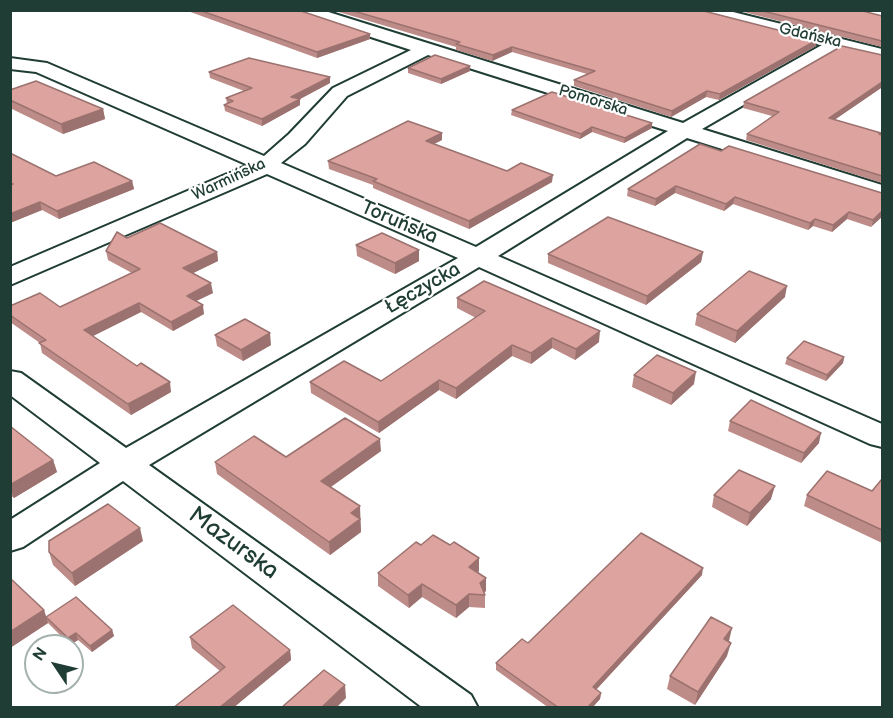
<!DOCTYPE html>
<html>
<head>
<meta charset="utf-8">
<style>
	body { margin:0 }
	#map { position:relative; width:893px; height:718px; overflow:hidden; background:#fff; font-family:"Balsamiq Sans",sans-serif }
	canvas { display:block }
	.frame { position:absolute; inset:0; border:12px solid #1f3d34; pointer-events:none }
	.north { position:absolute; left:24px; top:634px; width:60px; height:60px; box-sizing:border-box; background:#fff; border:2px solid #a5b1ae; border-radius:50%; rotate:305deg; font-size:16px; font-weight:700; line-height:24px; text-align:center; color:#1f3d34 }
	.north::after { content:''; display:block; margin:auto; width:21px; height:27px; background:#1f3d34; clip-path:polygon(50% 0,100% 100%,50% 72%,0 100%) }
</style>
</head>
<body>
<div id="map">
<canvas width="893" height="718"></canvas>
<div class="frame"></div>
<div class="north">N</div>
</div>
<script>
const c = document.querySelector('canvas').getContext('2d');
c.lineJoin = 'round';
function trace(path, color, width, dash) {
  c.strokeStyle = color;
  c.lineWidth = width;
  c.lineCap = dash ? 'butt' : 'round';
  c.setLineDash(dash || []);
  c.stroke(path);
}
function fillPath(path, color) {
  c.fillStyle = color;
  c.fill(path, 'evenodd');
}
function write(font, color, halo, rows, align = 'center') {
  c.font = font + ' "Balsamiq Sans",sans-serif';
  c.lineWidth = 4.5;
  c.setLineDash([]);
  c.textBaseline = 'middle';
  c.strokeStyle = halo;
  c.fillStyle = color;
  for (const [text, x, y, turn = 0] of rows) {
    c.save();
    c.translate(x, y);
    c.rotate((+turn || 0) * Math.PI / 180);
    c.textAlign = isNaN(turn) ? turn : align;
    if (halo) c.strokeText(text, 0, 0);
    c.fillText(text, 0, 0);
    c.restore();
  }
}
const minor = new Path2D(`
	M295 10H322L683 123 822 45 697 13 695 10H725L882 49V59L840 49 702 129 882 185V199L687 138 498 256 882 424V447L870 444 479 267 149 465 471 695 478 708H423L123 481 23 547 10 551V520L100 463 10 395V371L21 373 126 448 458 258 267 174 10 285V267L248 165 36 72 10 69V58L47 63 264 156 289 134 333 88 411 50 297 13ZM428 55 668 131 476 247 281 163 305 144 347 96Z`);
trace(minor, '#1f3d34', 4);
fillPath(minor, '#fff');
fillPath(new Path2D(`
	M185 10H298L370 34V39L317 58Z
	M332 10H700L816 46 719 100 706 97 671 117 574 86V80L587 74 512 52 492 61 456 50V47Z
	M736 10H859L882 16V47Z
	M882 55V89L881 88 834 120 882 135V183L746 140 747 134 772 116 743 108 744 102Z
	M408 68 470 71 441 84 408 73Z
	M209 72 330 83 300 99V105L262 126 225 111 224 105 227 104 226 98 244 91 210 78Z
	M10 90 103 109 105 119 63 134 10 108Z
	M512 110 652 128 624 143 592 132 580 139 511 115Z
	M442 140 434 144 507 171 552 182 469 229 373 188V185L329 169 328 161Z
	M721 151 882 193 871 227 847 219 832 232 813 226 808 230 733 204 724 211 675 193 655 206 627 196 628 189Z
	M10 153 56 176 132 181 134 189 59 219 42 210 10 223Z
	M127 238 217 252 218 261 193 273 213 293 196 301 204 314 173 331 141 312 93 336 171 392 131 415 42 353 40 343 10 322V306L60 307 132 273 108 260 106 251Z
	M356 245 419 250V261L395 274 357 256Z
	M703 252 701 262 646 305 548 263V254Z
	M785 297 735 343 695 325 697 314Z
	M457 298 599 342 575 360 552 348 531 364 512 356 456 399 439 390 379 433 311 393 310 382 381 381 476 318 457 308Z
	M215 335 271 345 243 361 217 346Z
	M844 357 843 363 826 381 785 364 787 358Z
	M634 375 694 384 671 405 632 387Z
	M730 421 819 443 801 463 728 431Z
	M10 426 53 460 57 472 14 498 10 495Z
	M381 451 331 487 361 519 360 520 361 532 330 555 217 474 215 462Z
	M882 479V543L804 506 807 495 872 491Z
	M714 495 771 499 747 526 712 507Z
	M143 541 75 586 53 565 49 552Z
	M421 545H450L479 558V571L478 572 486 591 484 592 485 595V608L469 607 456 618 422 597 409 608 378 586V573Z
	M702 575 596 690 601 693 600 699 592 708H549L496 670V663L528 643Z
	M44 610 46 617 112 630 114 636 92 652 78 640 70 645 48 623 10 648Z
	M190 637 290 650 291 660 233 708H173L220 671 192 648Z
	M727 656 695 705 667 689 670 676Z`), '#be8c88');
fillPath(new Path2D(`
	M370 34V39L317 58V52Z
	M817 40 816 46 719 100 720 94Z
	M512 47V52L492 61 493 55Z
	M470 66V71L441 84V79Z
	M330 77V83L300 99V105L262 126V119L291 97Z
	M882 82 881 88 827 125 829 118Z
	M707 91 706 97 671 117 672 111Z
	M103 109 105 119 63 134 61 124Z
	M652 123V128L624 143 625 138Z
	M592 127V132L580 139 581 134Z
	M442 133V140L426 148V141Z
	M553 175 552 182 469 229V221Z
	M132 181 134 189 59 219 57 211Z
	M676 186 675 193 655 206 656 199Z
	M735 197 733 204 724 211 726 204Z
	M40 202 42 210 10 223V214Z
	M882 211V217L871 227 873 220Z
	M849 212 847 219 832 232 833 225Z
	M815 219 813 226 808 230 810 223Z
	M419 250V261L395 274V263Z
	M217 252 218 261 185 277 183 268Z
	M703 252 701 262 646 305 647 296Z
	M211 283 213 293 188 305 187 296Z
	M787 286 785 297 735 343 737 331Z
	M139 303 141 312 87 339 84 330Z
	M203 305 204 314 173 331 171 322Z
	M600 331 599 342 575 360 576 349Z
	M270 333 271 345 243 361 241 350Z
	M552 338V348L531 364V353Z
	M512 345V356L456 399V388Z
	M844 357 843 363 826 381 827 375Z
	M696 372 694 384 671 405 673 393Z
	M439 380V390L379 433 378 422Z
	M170 382 171 392 131 415 128 404Z
	M821 433 819 443 801 463 804 453Z
	M380 439 381 451 322 493 321 481Z
	M53 460 57 472 14 498 10 488V485Z
	M775 486 771 499 747 526 750 513Z
	M360 506 361 532 330 555 329 542 351 513Z
	M140 528 143 541 75 586 72 573Z
	M479 558V571L469 580V567Z
	M703 568 702 575 592 694 593 687Z
	M486 578V591L481 595 480 583Z
	M422 584V597L409 608 408 595Z
	M469 594V607L456 618V605Z
	M44 610 48 623 10 648V632Z
	M732 628 729 641 721 653 724 639Z
	M112 630 114 636 92 652 90 646Z
	M76 633 78 640 70 645 68 638Z
	M731 643 727 656 695 705 698 692Z
	M290 650 291 660 233 708H219Z
	M345 685 346 698 336 708H321Z
	M601 693 600 699 592 708H587Z`), '#9b726f');
const building = new Path2D(`
	M199 10H298L370 34 317 52Z
	M350 10H700L817 40 720 94 707 91 672 111 574 80 595 71 512 47 493 55 456 44 460 42Z
	M759 10H859L882 16V41Z
	M842 46 882 55V82L829 118 881 133 879 134 882 135V176L747 134 779 112 744 102Z
	M435 55 470 66 441 79 408 68Z
	M249 58 330 77 291 97 300 99 262 119 224 105 233 101 226 98 252 88 209 72Z
	M36 81 103 109 61 124 10 100V90Z
	M552 92 652 123 625 138 592 127 581 134 512 110Z
	M408 121 442 133 426 141 507 171 521 163 553 175 469 221 373 181 377 179 328 161Z
	M700 144 721 151 729 146 882 193V211L873 220 849 212 833 225 815 219 810 223 735 197 726 204 676 186 656 199 628 189Z
	M10 153 56 176 94 162 132 181 57 211 40 202 10 214V185L13 184 10 183Z
	M608 217 703 252 647 296 548 254Z
	M160 223 217 252 183 268 211 283 187 296 203 305 171 322 139 303 84 330 137 366 141 363 170 382 128 404 39 343 46 340 10 315V306L40 293 60 307 140 269 106 251 117 232 127 238Z
	M382 233 419 250 395 263 356 245Z
	M749 271 787 286 737 331 697 314Z
	M484 281 600 331 576 349 552 338 531 353 512 345 456 388 439 380 378 422 310 382 344 361 381 381 485 311 457 298Z
	M245 319 270 333 241 350 215 335Z
	M804 341 844 357 827 375 787 358Z
	M657 355 696 372 673 393 634 375Z
	M751 400 821 433 804 453 730 421Z
	M345 418 380 439 321 481 360 506 351 513 360 519 329 542 215 462 254 436 286 457Z
	M10 426 53 460 10 485Z
	M739 470 775 486 750 513 714 495Z
	M827 471 872 491 882 479V530L807 495Z
	M108 504 140 528 72 573 49 552V541Z
	M641 533 703 568 593 687 601 693 587 708H559L496 663 522 639 528 643Z
	M433 535 450 545 454 542 479 558 469 567 486 578 480 583 485 595 469 594 456 605 422 584 408 595 378 573 416 542 421 545Z
	M10 578 44 610 10 632Z
	M76 597 112 630 90 646 76 633 68 638 46 617Z
	M233 605 290 650 219 708H173L225 667 190 637Z
	M711 617 732 628 724 639 731 643 698 692 670 676Z
	M324 670 345 685 321 708H281Z`);
fillPath(building, '#dda39e');
trace(building, '#9b726f', 1.5);
write('16px', '#1f3d34', '#fff', [
	["Gdańska",810,36,13],
	["Pomorska",593,101,17],
	["Warmińska",229,180,-25]
]);
write('20px', '#1f3d34', '#fff', [
	["Toruńska",399,223,23],
	["Łęczycka",423,289,-30]
]);
write('24px', '#1f3d34', '#fff', [
	["Mazurska",233,544,36]
]);
</script>
</body>
</html>
